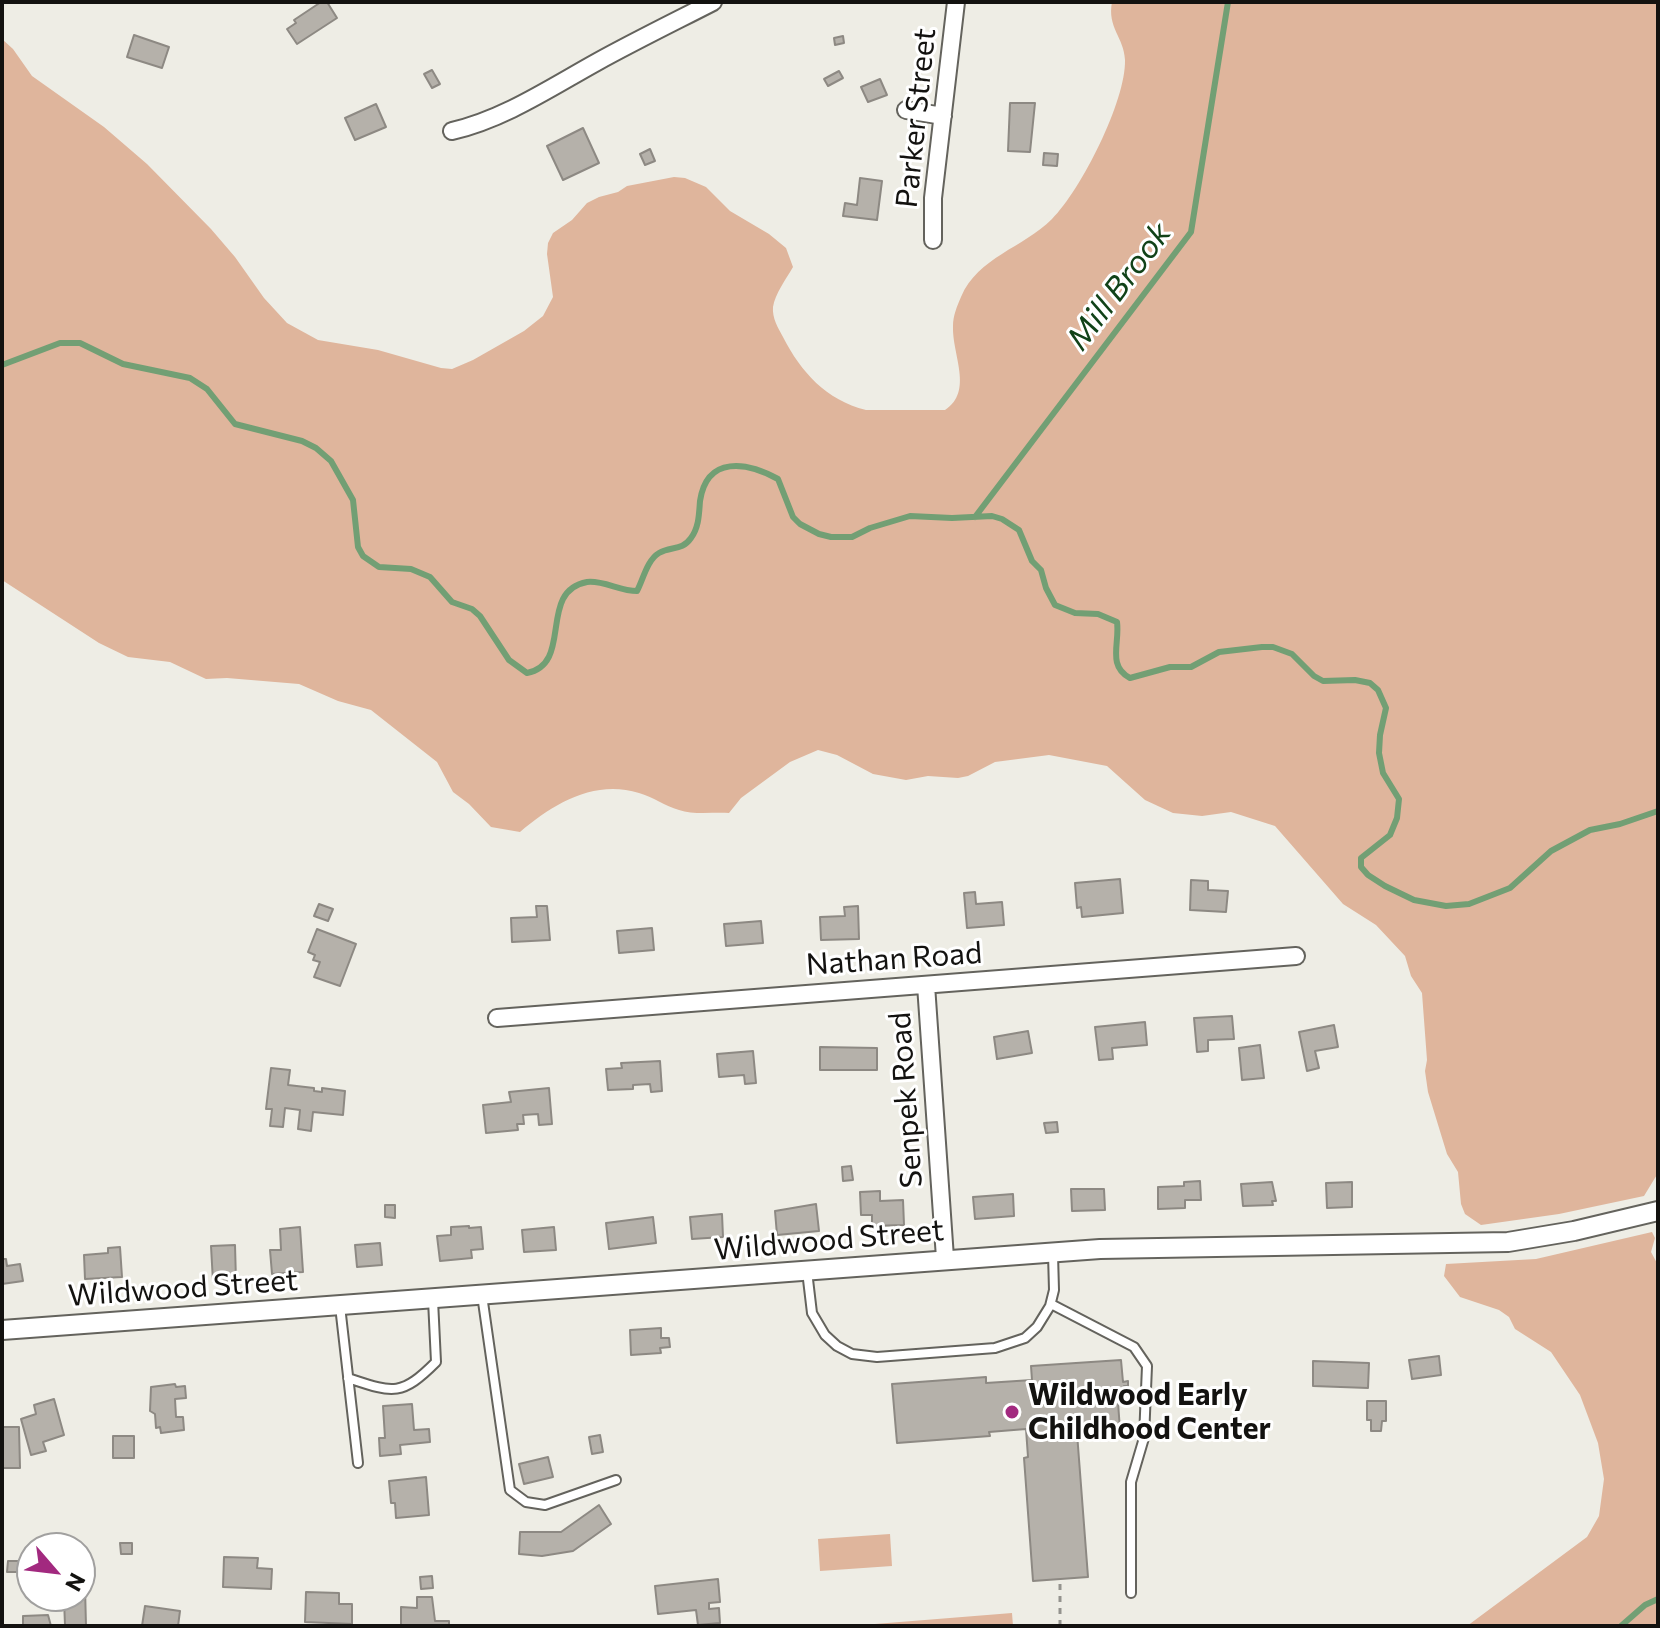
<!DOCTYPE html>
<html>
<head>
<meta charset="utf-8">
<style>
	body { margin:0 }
	#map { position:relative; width:1660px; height:1628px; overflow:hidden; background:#eeede5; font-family:Commissioner,sans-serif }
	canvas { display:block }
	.frame { position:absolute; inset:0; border:4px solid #131210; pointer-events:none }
	.north { position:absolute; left:16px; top:1532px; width:80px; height:80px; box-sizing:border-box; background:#fff; border:2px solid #a1a09f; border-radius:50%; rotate:118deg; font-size:22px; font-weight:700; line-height:32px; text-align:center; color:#131210 }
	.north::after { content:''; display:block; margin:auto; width:28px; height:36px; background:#a2297f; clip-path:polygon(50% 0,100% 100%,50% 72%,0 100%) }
</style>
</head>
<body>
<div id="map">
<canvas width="1660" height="1628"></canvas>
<div class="frame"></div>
<div class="north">N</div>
</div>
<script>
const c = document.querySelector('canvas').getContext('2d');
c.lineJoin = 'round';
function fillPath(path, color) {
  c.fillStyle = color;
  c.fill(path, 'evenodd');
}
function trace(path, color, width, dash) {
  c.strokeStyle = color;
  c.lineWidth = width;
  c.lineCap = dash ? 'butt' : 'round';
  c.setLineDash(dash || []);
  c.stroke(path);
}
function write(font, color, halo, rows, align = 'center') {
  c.font = font + ' Commissioner,sans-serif';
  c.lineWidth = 6;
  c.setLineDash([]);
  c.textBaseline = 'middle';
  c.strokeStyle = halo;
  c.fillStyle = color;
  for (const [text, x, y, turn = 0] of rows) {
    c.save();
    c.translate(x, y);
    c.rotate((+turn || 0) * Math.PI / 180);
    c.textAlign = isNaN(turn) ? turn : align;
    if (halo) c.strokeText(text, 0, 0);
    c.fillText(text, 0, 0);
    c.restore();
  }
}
fillPath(new Path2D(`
	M1112 2H1658V1173L1644 1196 1559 1214 1481 1225 1465 1214 1461 1204 1458 1172 1447 1154 1428 1092 1425 1071 1427 1060 1422 993 1411 976 1405 956 1376 925 1343 904 1275 826 1231 812 1202 816 1173 813 1145 800 1107 766 1049 755 995 762 968 776 958 778 928 776 906 780 873 774 837 755 818 750 790 762 741 798 729 813C713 812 693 815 679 810 665 806 653 797 639 793 594 779 553 804 520 832L491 827 469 804 453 792 437 762 371 710 338 701 299 684 227 678 206 679 170 662 128 657 99 643 2 580V39L13 49 32 76 104 127 147 164 211 229 235 257 264 298 287 323 318 340 378 350 441 368 452 369 473 360 524 331 543 316 553 297 547 254 548 243 553 233 572 220 587 203 599 197 618 192 627 186 674 177 685 178 706 187 730 211 769 234 786 248 793 267C786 279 775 294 773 307 772 318 778 328 783 337 801 372 826 400 866 410H945C974 391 952 355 953 326 953 316 957 306 961 297 978 257 1023 248 1052 219 1081 190 1126 101 1125 60 1124 37 1107 28 1112 2Z
	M1652 1232 1655 1238 1651 1252 1658 1265V1626H1467L1587 1537 1599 1516 1604 1479 1598 1443 1580 1395 1551 1352 1515 1329 1509 1317 1499 1310 1460 1297 1444 1276 1446 1264 1536 1259Z
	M890 1534 892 1566 820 1571 818 1539Z
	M1012 1613 1013 1626H850Z`), '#dfb59c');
trace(new Path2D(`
	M2 365 60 343H80L123 364 190 378 207 389 235 424 302 441 316 448 331 461 353 500 358 547 363 556 379 567 411 569 430 577 452 602 472 609 480 616 509 660 527 673C574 664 537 591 587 582 603 580 620 591 637 591 643 580 647 560 659 553 671 546 682 551 691 538 699 527 699 514 700 501 707 455 747 462 778 479L793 517 800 524 819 534 831 537H852L870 528 910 516 952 518 992 516 1002 519 1019 530 1032 561 1041 570 1046 588 1055 605 1075 613 1098 614 1117 622C1120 643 1107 666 1130 678L1170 667H1191L1219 652 1262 647H1273L1292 654 1314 676 1323 681 1355 680 1370 683 1378 690 1386 708 1380 735 1379 753 1383 773 1399 799 1397 818 1390 835 1361 858V867L1368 875 1385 886 1414 900 1446 906 1469 904 1510 888 1551 851 1590 830 1620 824 1658 811
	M975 517 1191 232 1228 2
	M1621 1626 1645 1605 1658 1599`), '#729f74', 6);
const building = new Path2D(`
	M321 2H327L337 18 297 44 287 29 296 23 294 20Z
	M134 35 169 47 162 68 127 57Z
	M843 36 844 43 835 45 834 38Z
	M432 70 440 84 432 88 424 74Z
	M839 71 843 78 828 86 824 79Z
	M880 79 887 95 868 102 861 87Z
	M1010 103H1035L1030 152 1008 151Z
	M376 104 386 127 355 140 345 118Z
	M583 128 599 163 563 180 547 146Z
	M650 149 655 161 645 165 640 154Z
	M1044 153 1058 154 1057 166 1043 165Z
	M860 178 882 181 877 220 843 216 845 203 857 205Z
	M1120 879 1123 913 1082 917 1081 907 1077 908 1075 883Z
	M1191 880 1208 881V890L1228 891 1226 912 1190 910Z
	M975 892 976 904 1002 902 1004 925 967 928 964 893Z
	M319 904 333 909 328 921 314 916Z
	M536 906H547L550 940 512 942 511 918 537 917Z
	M858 906 859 939 821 940 820 917 845 916 844 907Z
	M761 921 763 943 726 946 724 924Z
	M652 928 654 950 619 953 617 931Z
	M317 929 356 944 340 986 314 977 320 962 313 960 315 955 308 952Z
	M1232 1016 1234 1039 1208 1040V1051L1197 1052 1194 1018Z
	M1145 1022 1147 1045 1112 1048 1113 1059 1099 1060 1095 1027Z
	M1334 1025 1338 1047 1315 1051 1319 1068 1307 1071 1299 1032Z
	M1028 1031 1032 1053 997 1059 994 1037Z
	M1260 1045 1264 1078 1242 1080 1239 1048Z
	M820 1047 877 1048V1070H820Z
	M753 1051 756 1083 745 1084 744 1075 719 1077 717 1054Z
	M660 1061 662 1091 651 1092 650 1084 633 1085V1089L608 1090 606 1069 622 1068 621 1063Z
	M271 1068 290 1070 288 1085 314 1088V1091L322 1092V1088L345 1091 343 1115 313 1112 311 1131 298 1129 300 1110 285 1108 283 1127 270 1126 272 1109H266Z
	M549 1088 552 1124 539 1125 538 1114 523 1115 524 1124H517L518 1130 486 1133 483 1105 511 1102 509 1092Z
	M1057 1122 1058 1132 1046 1133 1044 1123Z
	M851 1166 853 1180 843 1181 842 1167Z
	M1200 1181 1201 1200H1185V1208L1158 1209V1187L1184 1186V1182Z
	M1272 1182 1276 1201H1272L1273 1205 1243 1206 1241 1184Z
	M1352 1182V1207L1327 1208 1326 1183Z
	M1071 1189H1104L1105 1210 1072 1211Z
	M880 1191V1201L903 1200 904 1225 872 1226V1215H861L860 1192Z
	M1013 1194 1014 1216 975 1219 973 1197Z
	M816 1204 819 1231 777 1235 775 1211Z
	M385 1205H395V1218L385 1217Z
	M722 1214 723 1237 692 1239 690 1217Z
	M653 1217 656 1243 609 1249 606 1223Z
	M469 1226V1228L481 1227 483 1249 471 1250 472 1258 440 1261 437 1236 451 1235V1227Z
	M300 1227 303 1272 272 1274 270 1250H281L280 1229Z
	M554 1227 556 1250 524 1252 522 1230Z
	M380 1243 382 1265 357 1267 355 1245Z
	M235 1245 236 1281 213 1282 211 1246Z
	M120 1247 122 1277 85 1279 84 1255 108 1253V1248Z
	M2 1259H6L7 1266 20 1264 23 1281 2 1284Z
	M661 1328V1338H669L670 1347 660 1348 661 1353 631 1355 630 1330Z
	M1439 1356 1441 1375 1412 1379 1409 1360Z
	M1121 1360 1123 1382 1128 1381V1386H1124L1125 1402H1118L1120 1430 1077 1433 1088 1577 1033 1581 1024 1458 1028 1457 1026 1429 989 1432 990 1436 897 1443 892 1384 986 1377V1383L1032 1380 1031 1366Z
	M1313 1361 1369 1363 1368 1388 1313 1386Z
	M175 1384 176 1387 185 1386 186 1398 175 1399 176 1417H183L184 1430 161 1433 160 1427 156 1428 155 1414 150 1411 151 1387Z
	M54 1399 64 1435 43 1442 46 1451 31 1455 21 1419 36 1414 34 1405Z
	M1367 1401H1386V1421H1382L1381 1431H1371V1420H1367Z
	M412 1404 414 1430 429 1429 430 1442 400 1445 401 1454 380 1456 379 1438H385L383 1406Z
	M3 1427H19L20 1468H3Z
	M600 1435 603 1452 592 1454 589 1437Z
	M113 1436H134V1458H113Z
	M548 1457 553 1477 524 1484 519 1464Z
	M426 1477 429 1515 396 1518 395 1503H391L389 1481Z
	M599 1505 611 1524 573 1551 542 1556 519 1554 520 1532H561Z
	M120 1543H132V1554H121Z
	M224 1557 258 1558 257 1568 272 1569 271 1589 223 1587Z
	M8 1561H20V1572H7Z
	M432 1576 433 1588 421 1589 420 1577Z
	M718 1579 720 1602 709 1603V1609L719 1608 720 1623 698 1625 696 1610 658 1614 655 1586Z
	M80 1587H85L86 1626H23V1616L48 1615 51 1626 65 1625 64 1600 80 1596Z
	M306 1592 339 1593V1604H352V1624L305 1622Z
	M417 1597H432L435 1621H449V1626H401V1607L417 1608Z
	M145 1606 180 1611 178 1626H142Z`);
fillPath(building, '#b5b1aa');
trace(building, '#8d8983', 2);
const service = new Path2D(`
	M807 1271 812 1313 825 1335 837 1346 852 1354 877 1357 995 1348 1025 1338 1037 1327 1050 1306 1054 1290 1053 1254
	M482 1295 510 1490 526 1502 545 1505 616 1480
	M1051 1304 1134 1347 1147 1366 1144 1438 1131 1482V1593
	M340 1306 358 1463
	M348 1378C393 1393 401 1397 436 1362L433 1300`);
const minor = new Path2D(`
	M906 110 943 116
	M452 131C504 119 550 88 597 62 635 41 674 22 713 2
	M933 240V198L956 2
	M926 985 945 1258
	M497 1018 1296 956`);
const tertiary = new Path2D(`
	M2 1330 1100 1249 1508 1242 1574 1231 1658 1211`);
trace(service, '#64635d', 12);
trace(minor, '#64635d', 20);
trace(tertiary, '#64635d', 22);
trace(new Path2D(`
	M1060 1626V1579`), '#94938e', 3, [6, 6]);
trace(service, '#fff', 8);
trace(minor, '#fff', 16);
trace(tertiary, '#fff', 18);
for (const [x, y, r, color] of [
	[1012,1412,8,"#a2297f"]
]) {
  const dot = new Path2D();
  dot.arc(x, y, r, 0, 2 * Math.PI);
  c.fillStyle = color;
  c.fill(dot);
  trace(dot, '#fff', 3);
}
write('30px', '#131210', '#fff', [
	["Parker Street",916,118,-84],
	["Nathan Road",894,959,-4],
	["Senpek Road",906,1100,-94],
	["Wildwood Street",829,1240,-5],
	["Wildwood Street",183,1288,-4]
]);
write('bold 30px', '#131210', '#fff', [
	["Wildwood Early",1028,1395],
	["Childhood Center",1028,1429]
], 'left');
write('italic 32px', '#114218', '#fff', [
	["Mill Brook",1119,286,-53]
]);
</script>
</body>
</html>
